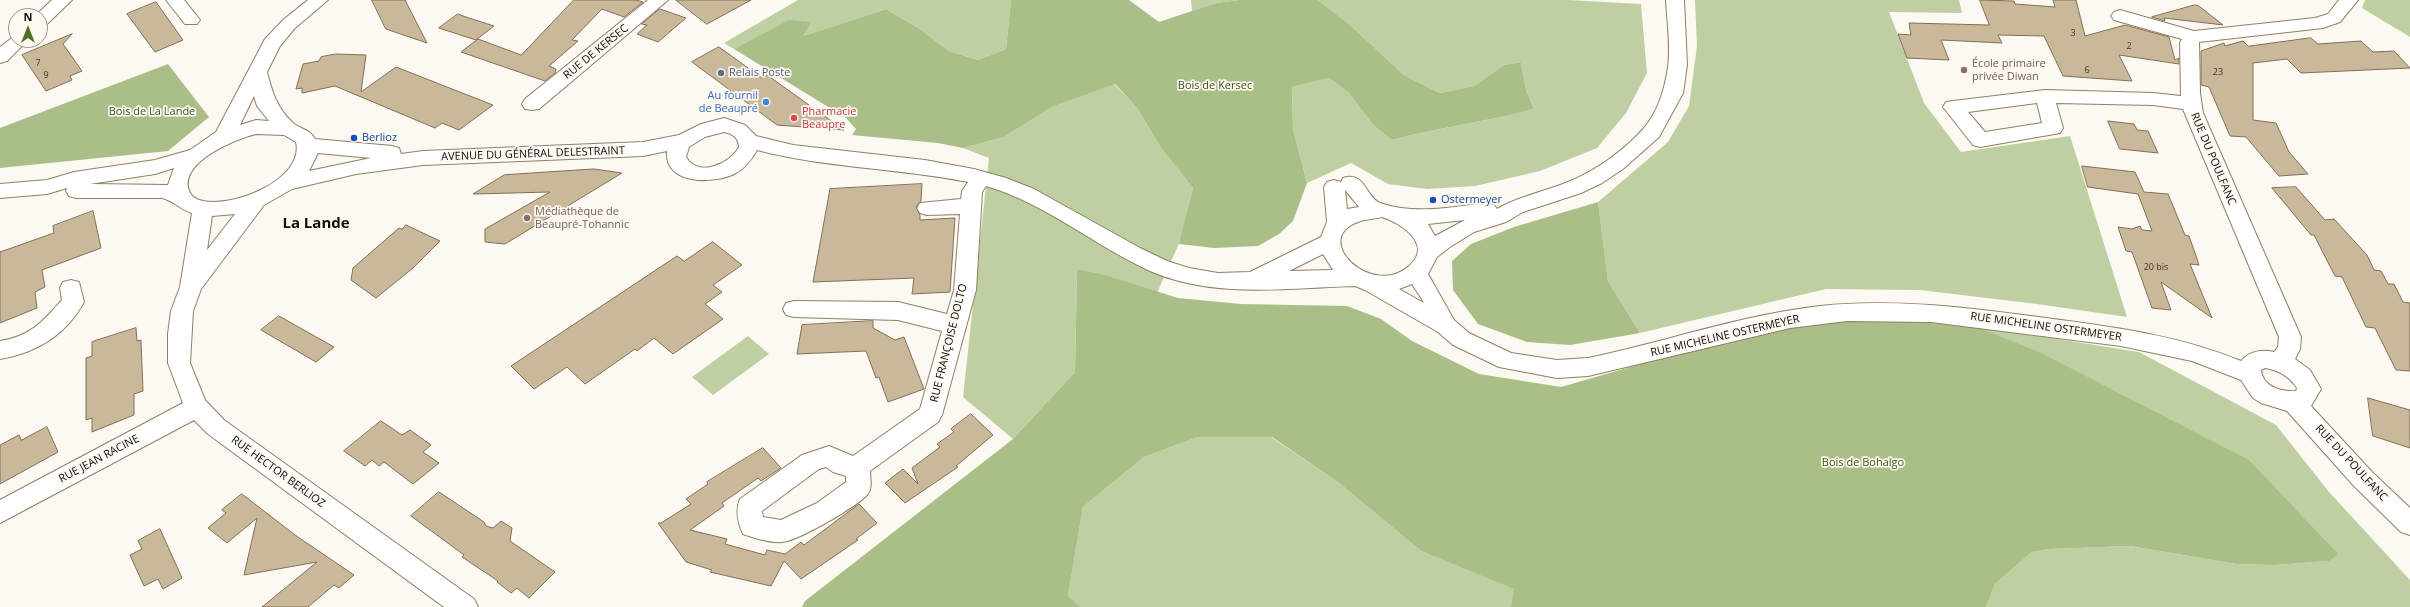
<!DOCTYPE html>
<html>
<head>
<meta charset="utf-8">
<style>
	body { margin:0 }
	#map { position:relative; width:2410px; height:607px; overflow:hidden; background:#fcf8f2; font-family:"Open Sans",sans-serif }
	canvas { display:block }
	.north { position:absolute; left:8px; top:8px; width:40px; height:40px; box-sizing:border-box; background:#fcf8f2; border:1px solid #9e9992; border-radius:50%; rotate:0deg; font-size:11px; font-weight:700; line-height:16px; text-align:center; color:#110b03 }
	.north::after { content:''; display:block; margin:auto; width:14px; height:18px; background:#546f21; clip-path:polygon(50% 0,100% 100%,50% 72%,0 100%) }
</style>
</head>
<body>
<div id="map">
<canvas width="2410" height="607"></canvas>
<div class="north">N</div>
</div>
<script>
const c = document.querySelector('canvas').getContext('2d');
c.lineJoin = 'round';
function fillPath(path, color) {
  c.fillStyle = color;
  c.fill(path, 'evenodd');
}
function trace(path, color, width, dash) {
  c.strokeStyle = color;
  c.lineWidth = width;
  c.lineCap = dash ? 'butt' : 'round';
  c.setLineDash(dash || []);
  c.stroke(path);
}
function write(font, color, halo, rows, align = 'center') {
  c.font = font + ' "Open Sans",sans-serif';
  c.lineWidth = 3.5;
  c.setLineDash([]);
  c.textBaseline = 'middle';
  c.strokeStyle = halo;
  c.fillStyle = color;
  for (const [text, x, y, turn = 0] of rows) {
    c.save();
    c.translate(x, y);
    c.rotate((+turn || 0) * Math.PI / 180);
    c.textAlign = isNaN(turn) ? turn : align;
    if (halo) c.strokeText(text, 0, 0);
    c.fillText(text, 0, 0);
    c.restore();
  }
}
fillPath(new Path2D(`
	M798 0H1011L1006 49 978 60 949 51 920 29 886 9 803 36H760L734 49 724 43Z
	M1191 0H1240L1216 3 1192 11Z
	M1318 0H1568L1641 4 1647 73 1626 113 1597 148 1540 171 1475 186 1427 189 1388 184 1351 163 1307 183 1293 129 1292 87 1329 78 1349 93 1373 125 1392 140C1439 127 1487 122 1534 109L1526 90 1521 62 1504 65 1474 86 1440 93 1404 75 1349 24Z
	M1695 0H1959L1962 13 1889 12 1924 103 1961 152 2070 136 2127 317 2037 304 1920 290 1826 289 1640 333 1608 281 1598 202 1668 142 1689 106 1697 46Z
	M2365 0H2410V37L2362 8Z
	M1114 84 1137 108 1161 148 1193 188 1181 239 1157 293 1102 274 1077 269 1075 372 1013 439 963 397 989 158 963 148 1004 137 1052 107Z
	M1975 326 2139 352 2276 425 2329 492 2410 580V607H1986L1995 584 2032 552 2049 549 2130 546 2236 564 2275 565 2329 561Z
	M748 336 769 354 713 395 692 377Z
	M1198 437H1271L1339 483 1421 551 1515 589 1511 607H1081L1068 596 1083 507 1144 457Z`), '#bed0a1');
fillPath(new Path2D(`
	M1011 0H1129L1159 22 1216 3 1240 0H1318L1349 24 1404 75 1440 93 1474 86 1504 65 1521 62 1526 90 1534 109C1487 122 1439 127 1392 140L1373 125 1349 93 1329 78 1292 87 1293 129 1307 183 1293 221 1279 234 1258 246 1214 248 1179 244 1193 188 1161 148 1137 108 1115 84 1052 107 1004 137 963 148 938 143 852 135 856 129 846 118 734 49 789 20 811 22 803 36 886 9 920 29 949 51 978 60 1006 49Z
	M168 64 209 117 168 151 0 168V128Z
	M1598 202 1608 281 1640 333 1570 345 1527 342 1478 324 1453 290 1452 261 1471 244 1514 227Z
	M1077 269 1102 274 1178 298 1241 304 1347 306 1381 319 1412 341 1479 374 1561 387 1741 335 1858 318 1975 326 2041 353 2249 460 2338 554 2329 561 2275 565 2236 564 2130 546 2049 549 2032 552 1995 584 1986 607H1511L1514 589 1421 551 1339 483 1272 437H1198L1144 457 1083 507 1068 596 1081 607H802L805 601 1013 439 1075 372Z`), '#aabf88');
const building = new Path2D(`
	M372 0H405L427 43 386 29Z
	M574 0H636L643 2 624 17 602 9 572 40 578 41 549 66 556 69 555 73 545 81 461 52 478 39 521 55Z
	M676 0H751L707 24Z
	M1980 0 2014 1 2015 4 2055 7 2053 0H2076L2085 36 2125 25 2169 37 2175 60 2179 58V64L2119 55 2132 81 2063 76 2044 36 1998 35 2002 43 1941 40 1949 60 1907 58 1898 34 1911 35 1909 23 1989 25Z
	M156 2 183 40 155 52 127 14Z
	M2195 5 2199 6 2223 25 2164 18 2165 21 2152 17Z
	M660 9 686 18 658 42 637 34 647 25 642 24Z
	M458 14 466 17 494 26 476 40 439 28Z
	M72 34 63 44 82 71 70 76 72 80 46 91 22 55Z
	M2311 38 2318 44 2361 41 2373 52 2394 51 2410 68 2301 73 2287 59 2253 63V120L2276 123 2289 152 2308 174 2279 176 2246 137 2230 136 2209 87 2201 85V51L2224 43 2225 46 2243 41 2248 46Z
	M719 47 762 78 767 75 844 130 777 125 692 62Z
	M336 54 366 55 361 92 396 67 493 105 459 130 442 123 435 128 335 86 302 93V88L296 89 303 64 319 61 321 57Z
	M2108 121 2134 124 2137 130 2148 131 2158 153 2120 149Z
	M2082 166 2135 172 2144 192 2168 194 2185 235 2189 236 2195 253 2199 265 2190 264 2212 318 2161 282 2171 310 2152 308 2132 252 2126 251 2118 227 2132 229 2140 226 2142 230 2152 231 2138 194 2088 187Z
	M594 169 622 173 505 244 485 242V229L550 192 473 194 504 175Z
	M922 184 921 201 916 207 920 215V220L955 218 950 292 912 294 914 278 813 282 830 189Z
	M2296 187 2325 220 2334 219 2367 255 2374 270 2381 271 2388 284H2394L2403 302 2410 303V371L2396 370 2375 328 2366 327 2342 277 2335 276 2314 235H2311L2272 188Z
	M93 211 101 248 42 270 45 287 35 292 37 308 0 323V252L54 233 53 226Z
	M406 225 440 241 413 268 376 298 351 280 353 268 399 228 402 229Z
	M713 242 742 265 713 285 722 292 705 304 723 319 673 354 654 338 637 351 635 349 585 384 567 367 534 389 511 366 677 256 684 261Z
	M279 316 334 347 316 362 261 330Z
	M873 321V328L895 340 904 337 924 389 888 402 879 377 876 378 866 351 797 354 802 325Z
	M136 328 137 341 141 340 143 391 134 394V415L92 432V418L86 420V358L92 356V342Z
	M2368 398 2410 410V448L2373 436Z
	M971 414 993 435 956 466 958 467 905 503 885 483 903 469 918 484 912 468 940 447 937 444 954 432 951 429Z
	M381 421 402 435 410 430 431 445 423 452 439 463 413 484 384 462 379 466 372 460 365 466 344 451Z
	M47 427 58 452 0 484V445L19 435 21 440Z
	M763 448 781 468 761 481 758 478 722 503 724 506 690 530 727 539 725 544 765 555 767 550 785 554 801 542 804 545 859 504 877 523 856 539 858 540 801 579 784 561 771 586 710 572 712 570 686 562 658 523H661L691 504 686 499 708 484 707 482Z
	M439 492 484 522 486 526 493 528 501 521 512 528 510 541 555 572 529 598 517 588 511 593 497 582 498 581 462 557 464 555 411 516Z
	M242 494 295 535 354 575 339 588 334 585 308 607H262L317 562 244 575 257 518 227 543 208 528 226 513 222 510Z
	M160 529 182 578 163 589 158 579 144 586 130 555 142 549 138 541Z`);
fillPath(building, '#cab89b');
trace(building, '#817056', 1);
const minor = new Path2D(`
	M52 0H72L46 25 40 27V16H35Z
	M166 0H184L200 20 197 24H185Z
	M308 0H328L295 28 280 46 267 72C272 92 277 108 292 122 299 129 310 129 315 139L392 146 399 148 401 154 423 151 643 142 679 135 701 124 724 118 745 125 756 136 793 145 925 160 974 169 1006 178 1034 189 1140 248 1167 261 1189 268 1218 273 1250 272 1321 237 1327 222 1324 187 1327 182 1334 180 1341 182 1343 178C1366 171 1365 197 1380 203 1415 215 1451 207 1487 203L1494 205 1497 209C1519 196 1544 192 1568 182 1595 171 1624 151 1644 128 1658 112 1665 88 1668 67 1671 46 1667 21 1666 0H1684L1687 65 1683 93 1659 137 1623 169 1602 183 1581 193 1523 212 1506 222 1474 232 1450 247 1437 257 1428 274 1454 320 1469 333 1511 353 1557 360 1588 358C1665 342 1741 315 1820 306 1895 298 1971 308 2046 318 2113 327 2178 335 2241 361 2249 351 2263 349 2274 352L2278 347 2279 337 2183 109 2153 105 2056 103 2063 128 2060 133 1980 147 1973 145 1943 107 1946 102 1953 101 2045 90 2153 93 2181 96 2180 43 2182 39 2114 20 2111 16 2114 12 2120 10 2194 31 2315 18 2328 14 2339 0H2358L2340 22 2323 28 2199 42 2200 93 2203 113 2301 337 2300 349 2295 359 2310 370 2321 389 2311 406 2372 472 2410 508V535L2401 532 2354 486 2287 411 2261 403 2253 398 2241 380 2192 361 2121 346 1931 322 1847 321 1790 328 1588 376 1557 378 1499 367 1453 345 1438 332 1365 290 1355 286C1288 288 1214 299 1150 271 1095 246 1045 203 986 186L982 192 976 290 942 415 938 422 870 471C870 479 873 488 867 495 856 507 798 541 782 542 771 543 754 538 743 534 738 523 735 511 740 499L802 455 829 446 853 456 920 409 942 331 898 320 794 317 786 315 783 309 786 303 794 301 898 302 947 314 954 290 960 214 927 215 920 213 917 208 920 203 961 199 962 191 968 182C898 168 826 168 757 150 752 159 746 167 736 173 716 184 664 186 667 151L643 156 423 165 356 174 292 189 264 205 201 289 193 311 190 363 205 400 224 420 474 599 478 607H444L208 434 194 420 0 523V500L183 403 168 363V334L171 311 180 287 192 213C180 210 175 201 162 198H76L69 196 66 191 67 188 47 194 0 198V184L47 180 74 172 155 160 190 150 216 132 265 39 283 20ZM254 96 257 106 269 121 256 120 240 125ZM2037 103 2042 123 1985 132 1968 112ZM724 132C733 134 738 137 739 147 730 164 698 178 686 157L689 147 705 137ZM256 134 284 135 296 142C305 180 230 210 199 200 193 198 189 193 188 187 184 160 236 139 256 134ZM318 153 371 158 309 171ZM174 168 168 185 90 184 155 174ZM1345 190 1359 207 1347 209ZM235 214 207 250 212 216ZM1382 217C1401 223 1434 245 1409 266 1372 299 1310 239 1358 222 1365 219 1374 219 1382 217ZM1465 220 1435 236 1428 224ZM1323 254 1333 270 1289 271ZM1412 284 1423 301 1424 303 1399 289ZM2265 368C2278 370 2289 376 2297 388L2296 391C2281 392 2263 387 2261 370ZM826 467 833 472 846 476V482L817 503 781 520 763 517 762 511 819 469Z
	M648 0H668L539 109 532 110 525 109 522 104 525 99Z
	M16 35V40H28L7 61 0 63V47Z
	M71 280 79 282 84 302C66 335 36 353 0 359V341C31 336 42 322 62 300L60 288 63 282Z`);
trace(minor, '#907f64', 2);
fillPath(minor, '#fff');
for (const [x, y, r, color] of [
	[1964,70,4,"#8d6e63"],
	[721,73,4,"#5c6f8a"],
	[766,102,4,"#3f7fe0"],
	[794,118,4,"#e0444e"],
	[354,138,4,"#1a4fb4"],
	[1433,200,4,"#1a4fb4"],
	[527,218,4,"#8d6e63"]
]) {
  const dot = new Path2D();
  dot.arc(x, y, r, 0, 2 * Math.PI);
  c.fillStyle = color;
  c.fill(dot);
  trace(dot, '#fcf8f2', 1.5);
}
write('9px', '#3f3629', null, [
	["3",2073,33],
	["2",2129,46],
	["7",38,63],
	["6",2087,70],
	["23",2218,72],
	["9",46,75],
	["20 bis",2156,267]
]);
write('11px', '#110b03', '#fcf8f2', [
	["RUE DE KERSEC",596,52,-39],
	["AVENUE DU GÉNÉRAL DELESTRAINT",533,154,-2],
	["RUE DU POULFANC",2213,159,67],
	["RUE MICHELINE OSTERMEYER",2046,327,8],
	["RUE MICHELINE OSTERMEYER",1725,336,-13],
	["RUE FRANÇOISE DOLTO",949,343,-76],
	["RUE JEAN RACINE",99,459,-28],
	["RUE DU POULFANC",2351,463,47],
	["RUE HECTOR BERLIOZ",278,472,36]
]);
write('11px', '#785e54', '#fcf8f2', [
	["École primaire",1972,64],
	["privée Diwan",1972,77],
	["Médiathèque de",535,212],
	["Beaupré-Tohannic",535,225]
], 'left');
write('11px', '#4e5e75', '#fcf8f2', [
	["Relais Poste",729,73]
], 'left');
write('11px', '#3f5217', '#fcf8f2', [
	["Bois de Kersec",1215,86],
	["Bois de La Lande",152,112],
	["Bois de Bohalgo",1863,463]
]);
write('11px', '#366cbe', '#fcf8f2', [
	["Au fournil",758,96],
	["de Beaupré",758,109]
], 'right');
write('11px', '#be3a42', '#fcf8f2', [
	["Pharmacie",802,112],
	["Beaupre",802,125]
], 'left');
write('11px', '#164399', '#fcf8f2', [
	["Berlioz",362,138],
	["Ostermeyer",1441,200]
], 'left');
write('bold 15px', '#110b03', '#fcf8f2', [
	["La Lande",316,224]
]);
</script>
</body>
</html>
